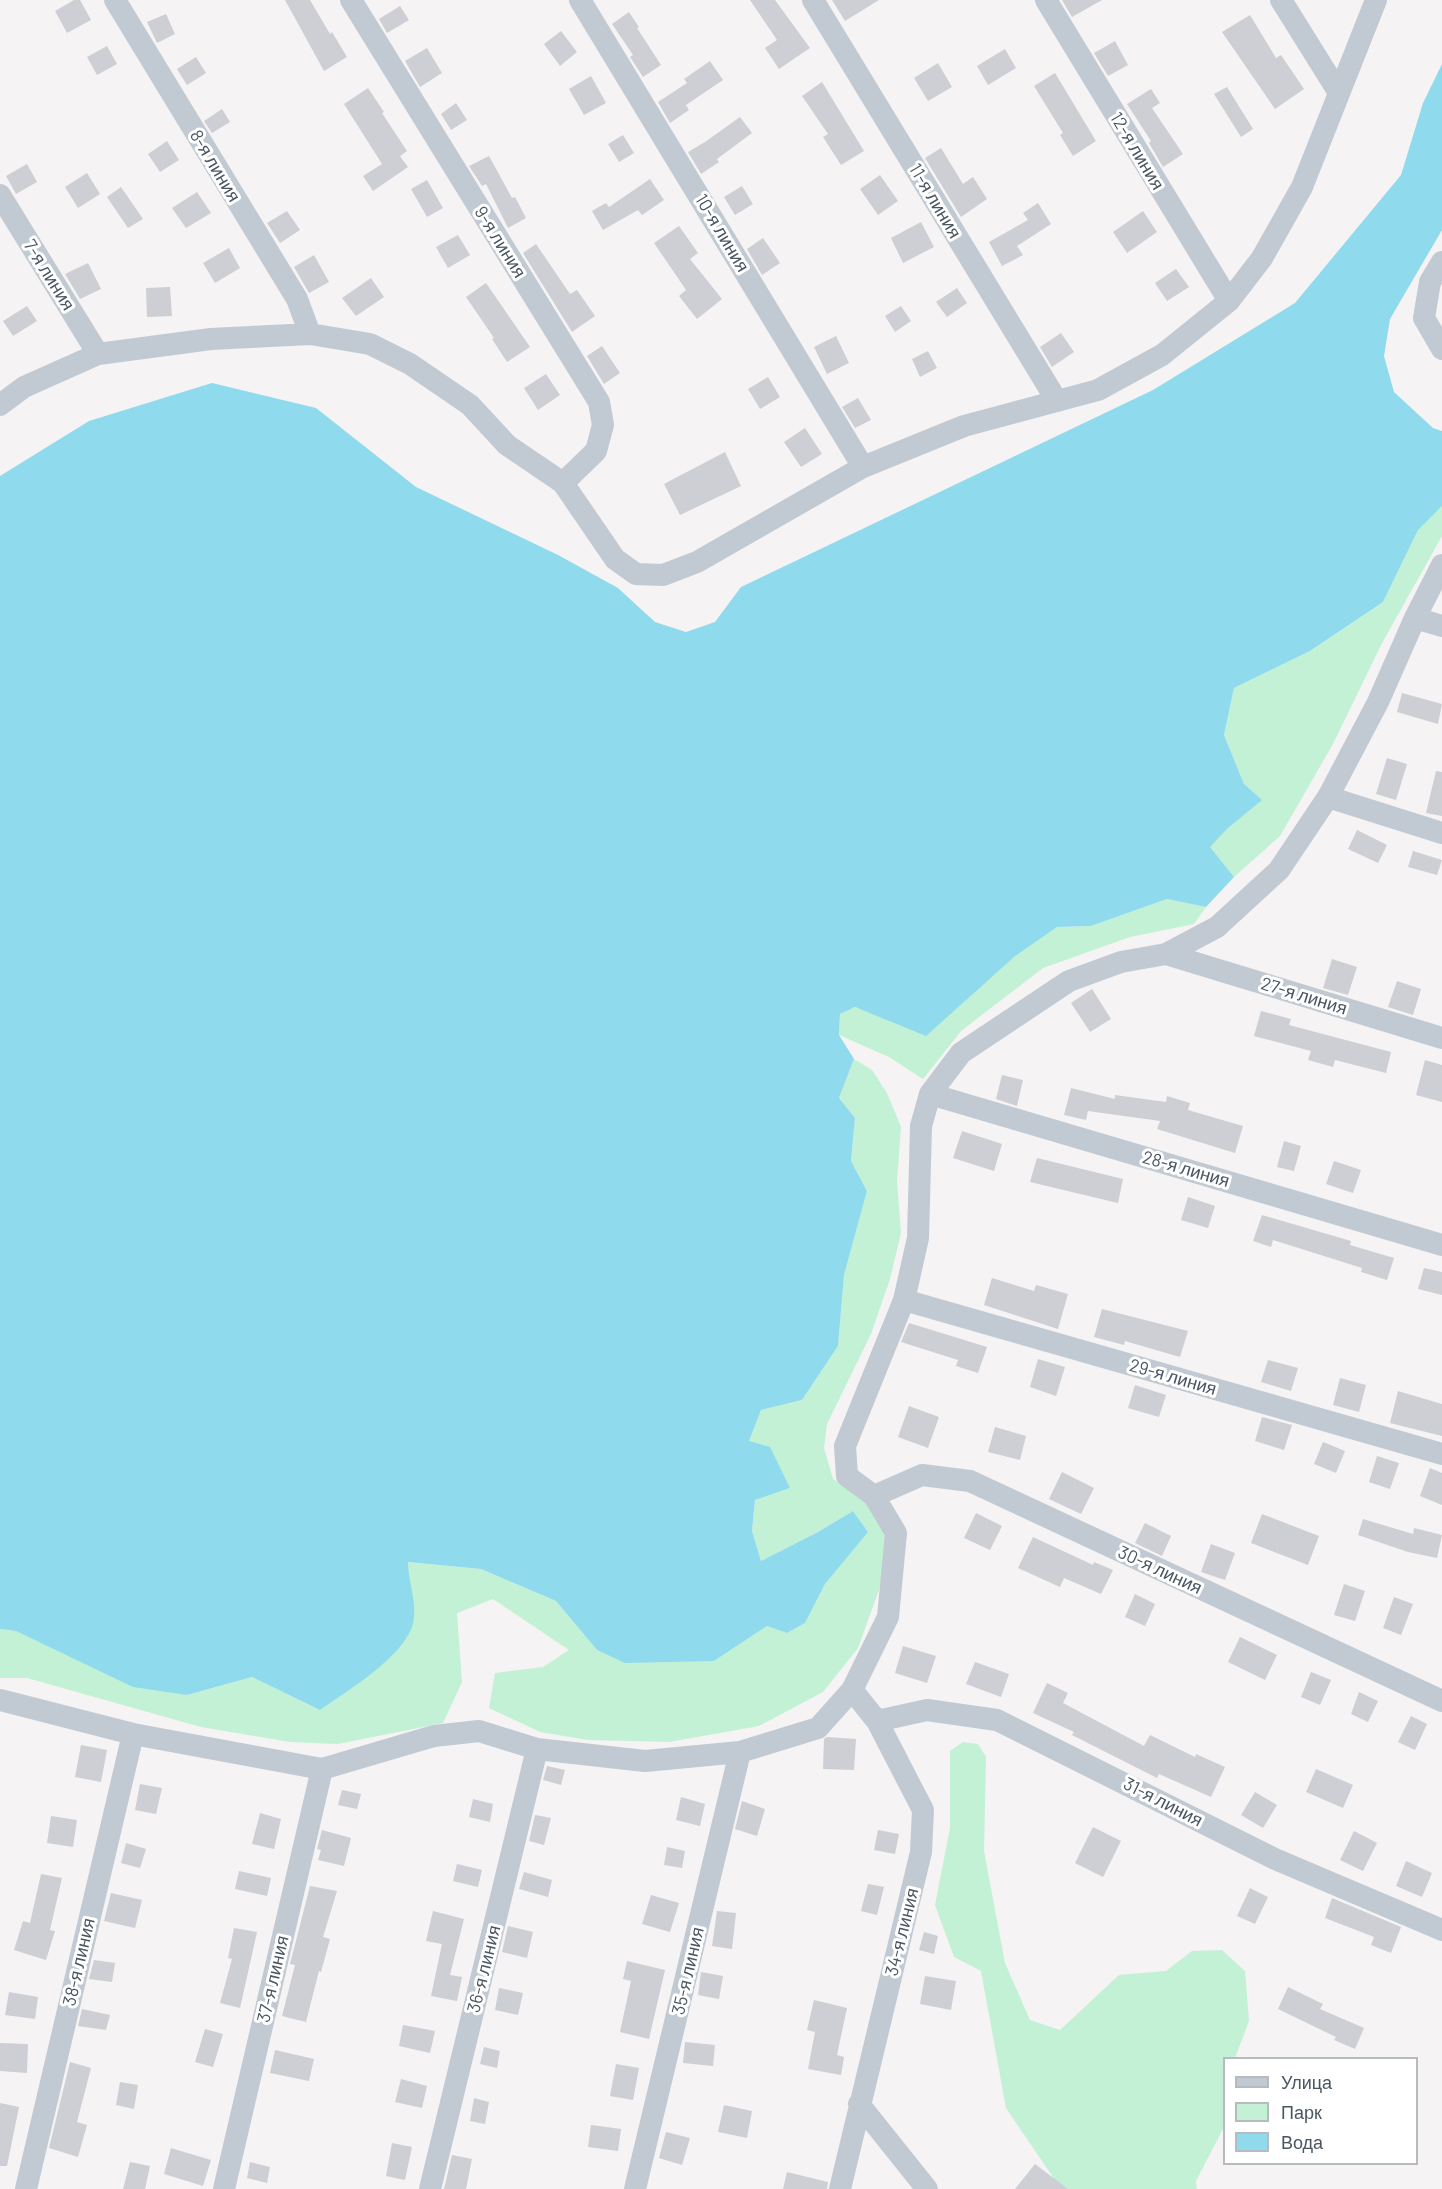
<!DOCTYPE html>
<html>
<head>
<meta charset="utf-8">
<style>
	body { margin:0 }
	#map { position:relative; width:1442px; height:2189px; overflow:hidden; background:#f5f3f3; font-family:Barlow,sans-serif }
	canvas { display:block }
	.legend { position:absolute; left:1223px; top:2057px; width:195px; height:108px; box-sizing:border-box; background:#fff; border:2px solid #b7bbc0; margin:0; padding:8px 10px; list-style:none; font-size:18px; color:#4a5661 }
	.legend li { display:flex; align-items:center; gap:12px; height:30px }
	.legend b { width:30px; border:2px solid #b7bbc0 }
</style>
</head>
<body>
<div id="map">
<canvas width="1442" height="2189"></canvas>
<ul class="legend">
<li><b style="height:8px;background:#c1cad2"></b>Улица</li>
<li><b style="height:16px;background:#c3f1d5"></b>Парк</li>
<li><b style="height:16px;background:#90daee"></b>Вода</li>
</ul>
</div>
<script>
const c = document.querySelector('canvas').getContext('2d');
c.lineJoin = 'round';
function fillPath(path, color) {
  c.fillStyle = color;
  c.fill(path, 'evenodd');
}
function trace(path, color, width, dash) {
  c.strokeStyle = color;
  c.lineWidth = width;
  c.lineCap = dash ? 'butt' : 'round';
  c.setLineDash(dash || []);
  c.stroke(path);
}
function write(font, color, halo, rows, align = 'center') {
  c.font = font + ' Barlow,sans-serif';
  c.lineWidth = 6;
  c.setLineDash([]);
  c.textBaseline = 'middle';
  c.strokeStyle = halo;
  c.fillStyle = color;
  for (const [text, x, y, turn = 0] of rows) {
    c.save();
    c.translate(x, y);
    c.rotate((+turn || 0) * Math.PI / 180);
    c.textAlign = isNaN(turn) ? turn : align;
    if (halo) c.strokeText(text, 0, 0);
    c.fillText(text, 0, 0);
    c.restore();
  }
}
fillPath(new Path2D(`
	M1442 506V536L1381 645 1333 744 1280 836 1234 877 1209 847 1228 828 1244 784 1224 735 1234 688 1310 651 1383 602 1418 530Z
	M1167 899 1206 907 1194 924 1130 937 1043 968 961 1031 923 1079 889 1057 839 1035 840 1014 854 1007 870 1012 1014 957 1057 927 1091 926Z
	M854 1059 872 1070 887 1093 901 1127 897 1181 901 1233 890 1279 871 1334 827 1424 824 1448 833 1479 861 1495 875 1510 886 1538 880 1587 858 1648 823 1692 759 1726 669 1742 588 1740 540 1732 489 1708 495 1673 543 1667 569 1650 493 1599 457 1613 462 1682 443 1723 338 1744 290 1742 201 1727 27 1678H0V1629L16 1631 187 1695 252 1677 320 1710 414 1619 407 1562 481 1569 556 1601 597 1650 714 1661 767 1626 787 1633 805 1623 825 1584 867 1531 853 1511 818 1532 761 1561 752 1531 755 1500 790 1488 749 1441 761 1410 802 1400 838 1346 844 1275 867 1191 851 1161 855 1118 839 1098Z
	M963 1742 978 1744 986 1757 984 1851 1005 1963 1030 2020 1060 2030 1119 1975 1166 1971 1192 1951 1222 1950 1245 1971 1249 2021 1235 2058H1224V2127L1196 2181 1197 2189H1061L1006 2108 981 1971 954 1957 935 1905 950 1828V1751Z`), '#c3f1d5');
fillPath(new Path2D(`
	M1442 64V230L1390 319 1384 356 1394 392 1433 428 1442 431V506L1418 530 1383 602 1310 651 1234 688 1224 735 1244 784 1262 800 1228 828 1210 847 1234 877 1206 907 1167 899 1091 926 1057 927 1014 957 926 1036 855 1007 840 1014 839 1035 854 1059 839 1098 855 1118 851 1161 867 1191 844 1275 838 1346 802 1400 761 1410 749 1441 770 1447 790 1488 755 1500 752 1531 761 1561 818 1532 853 1511 868 1532 825 1584 805 1623 787 1633 767 1626 714 1661 625 1663 597 1650 556 1601 481 1569 408 1562C408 1580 416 1600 414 1618 411 1653 347 1691 320 1710L252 1677 187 1695 133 1687 16 1631 0 1629V476L89 421 212 383 316 408 416 487 558 555 618 588 655 622 686 632 715 622 741 587 1153 390 1295 303 1401 175 1423 103Z`), '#90daee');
fillPath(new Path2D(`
	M74 0H80L91 20 67 33 55 11Z
	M285 0H310L330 34 332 32 347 57 324 71Z
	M750 0H775L810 48 779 69 765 48 777 40Z
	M832 0H879L845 21Z
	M1062 0H1102L1072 17Z
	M400 6 409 20 387 33 379 19Z
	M629 12 639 27 637 28 661 65 643 77 630 57 633 55 612 24Z
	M166 14 175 34 157 43 147 22Z
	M1250 15 1276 58 1281 55 1304 89 1275 109 1222 32Z
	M561 31 577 52 560 66 544 44Z
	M1115 41 1128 65 1108 76 1094 53Z
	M107 46 117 64 97 75 87 57Z
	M427 48 442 73 420 87 405 61Z
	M1005 49 1016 68 988 85 977 66Z
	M196 57 206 73 187 85 177 69Z
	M710 61 723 80 686 105 689 110 670 123 658 102 687 83 684 79Z
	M938 63 952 87 928 101 914 78Z
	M1055 73 1096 141 1073 156 1060 135 1063 133 1034 86Z
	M591 76 606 103 584 115 569 89Z
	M822 82 864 151 841 165 823 137 828 134 802 96Z
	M1227 87 1253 129 1241 137 1214 94Z
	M368 88 384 112 382 113 407 151 400 156 408 167 373 191 363 176 382 164 344 104Z
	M1151 89 1160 103 1152 108 1183 154 1163 167 1149 143 1151 141 1127 104Z
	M456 103 467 120 451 130 441 114Z
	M222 109 230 122 212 133 204 121Z
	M740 117 752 133 717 159 719 162 701 174 688 152 705 142Z
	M623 135 634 153 619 162 608 144Z
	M167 141 179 160 160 172 148 154Z
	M941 148 963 184 973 177 987 199 961 217 925 158Z
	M489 156 512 198 515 197 526 218 508 228 486 184 482 186 469 166Z
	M27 164 37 182 16 194 6 176Z
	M87 173 100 194 78 208 65 187Z
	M880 175 898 201 878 215 860 189Z
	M650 179 664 200 642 215 638 210 603 230 592 211 606 203 609 207Z
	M427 180 443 208 427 217 411 189Z
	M742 186 753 204 735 215 724 197Z
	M121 187 143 219 128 228 107 197Z
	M197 192 211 213 186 228 172 208Z
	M1038 203 1051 224 1017 246 1023 255 1002 266 989 242 1028 220 1023 213Z
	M287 211 300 230 280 243 267 223Z
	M1143 211 1157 232 1127 253 1113 232Z
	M921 222 934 247 903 263 891 238Z
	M679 226 698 253 690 259 722 299 697 319 679 296 686 290 654 243Z
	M458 235 470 255 448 268 436 247Z
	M763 238 780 263 762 275 747 249Z
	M536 244 570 294 577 290 595 316 572 332 523 253Z
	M229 248 240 268 215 283 203 263Z
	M314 255 329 282 309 293 294 267Z
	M88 263 101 289 80 299 65 274Z
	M1176 269 1189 287 1167 301 1155 283Z
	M371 278 384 297 356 316 342 298Z
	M486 283 530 347 507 362 492 339 494 338 466 297Z
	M170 287 172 316 147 317 146 288Z
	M957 288 967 303 947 317 936 302Z
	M27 306 37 321 13 336 3 321Z
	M901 306 911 321 895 332 885 316Z
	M1061 333 1074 352 1052 367 1040 347Z
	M836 336 849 363 827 374 814 347Z
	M602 346 620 373 604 384 587 356Z
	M928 351 937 368 920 377 912 359Z
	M546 374 560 395 538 410 524 388Z
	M768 377 780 397 760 409 748 389Z
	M858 398 871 420 855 428 842 407Z
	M805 428 822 454 801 467 784 442Z
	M725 452 741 486 680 515 664 484Z
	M1402 693 1442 704 1438 724 1397 712Z
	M1387 758 1407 764 1396 800 1376 794Z
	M1436 771 1442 772V816L1426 813Z
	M1357 830 1387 845 1378 863 1348 849Z
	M1413 851 1442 860 1437 875 1408 867Z
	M1332 959 1357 967 1348 995 1323 988Z
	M1397 981 1421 989 1413 1015 1388 1007Z
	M1092 989 1111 1019 1090 1032 1071 1003Z
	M1261 1011 1291 1019 1289 1025 1391 1052 1386 1073 1335 1060 1333 1067 1308 1060 1311 1051 1254 1036Z
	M1425 1060 1442 1065V1102L1416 1095Z
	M1002 1075 1023 1080 1017 1106 996 1099Z
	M1071 1088 1115 1099V1095L1166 1102 1167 1096 1190 1103 1188 1110 1243 1126 1235 1153 1157 1129 1160 1121 1088 1111 1086 1120 1064 1115Z
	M962 1131 1002 1144 994 1171 953 1158Z
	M1284 1141 1301 1146 1294 1171 1277 1167Z
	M1037 1158 1123 1179 1118 1203 1030 1182Z
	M1334 1161 1361 1170 1353 1193 1326 1184Z
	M1188 1197 1215 1206 1208 1228 1181 1220Z
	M1262 1215 1351 1241 1350 1245 1394 1258 1387 1280 1361 1272 1362 1268 1273 1240 1271 1247 1253 1241Z
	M1424 1268 1442 1272V1295L1418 1289Z
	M992 1278 1034 1291 1036 1285 1068 1294 1058 1329 984 1305Z
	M1102 1309 1188 1331 1180 1357 1125 1341 1124 1345 1094 1337Z
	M909 1323 987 1347 978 1373 956 1366 958 1360 901 1342Z
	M1038 1359 1065 1367 1056 1396 1030 1387Z
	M1268 1360 1298 1368 1291 1391 1261 1382Z
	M1340 1378 1366 1385 1359 1412 1333 1405Z
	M1135 1385 1166 1395 1159 1417 1128 1408Z
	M1398 1391 1442 1404V1436L1390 1423Z
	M909 1406 939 1417 928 1448 898 1437Z
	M1262 1417 1292 1425 1284 1450 1255 1441Z
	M995 1427 1026 1436 1020 1460 988 1452Z
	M1323 1442 1345 1451 1336 1473 1314 1464Z
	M1377 1456 1399 1463 1390 1489 1369 1482Z
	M1430 1468 1442 1473V1505L1420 1496Z
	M1062 1472 1094 1488 1081 1514 1049 1499Z
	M976 1513 1002 1526 990 1550 964 1538Z
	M1262 1514 1319 1536 1308 1565 1251 1543Z
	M1363 1519 1413 1534 1414 1528 1442 1535 1437 1558 1408 1552 1358 1535Z
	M1145 1523 1171 1536 1162 1556 1135 1543Z
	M1033 1537 1093 1565 1094 1562 1113 1570 1101 1594 1064 1578 1060 1587 1018 1568Z
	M1211 1544 1235 1553 1225 1580 1201 1572Z
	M1344 1584 1365 1591 1355 1621 1334 1615Z
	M1135 1594 1155 1604 1145 1626 1125 1617Z
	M1394 1597 1413 1604 1401 1635 1383 1628Z
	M1240 1637 1277 1655 1265 1680 1228 1662Z
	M903 1646 936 1656 927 1683 895 1673Z
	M975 1662 1009 1674 1001 1697 966 1684Z
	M1311 1672 1331 1680 1320 1705 1301 1697Z
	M1047 1683 1068 1693 1063 1703 1144 1746 1150 1735 1195 1757 1196 1754 1225 1767 1211 1797 1159 1774 1157 1778 1072 1735 1074 1732 1033 1713Z
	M1359 1692 1378 1701 1368 1722 1351 1714Z
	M1411 1716 1427 1724 1415 1750 1398 1742Z
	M827 1737 856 1739 854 1770 823 1769 824 1739Z
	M81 1745 107 1750 101 1782 75 1777Z
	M547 1766 565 1770 561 1785 543 1780Z
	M1316 1769 1353 1785 1343 1808 1306 1792Z
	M140 1784 162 1788 156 1814 135 1810Z
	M342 1790 361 1794 357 1809 338 1805Z
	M1255 1792 1277 1805 1263 1828 1241 1815Z
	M681 1797 705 1804 700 1826 676 1820Z
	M473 1799 493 1804 490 1822 469 1817Z
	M742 1801 765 1809 757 1836 735 1829Z
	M260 1813 281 1819 274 1849 252 1844Z
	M535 1815 551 1818 544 1845 529 1841Z
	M51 1816 77 1820 73 1847 47 1843Z
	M1093 1827 1121 1841 1103 1877 1075 1863Z
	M322 1830 351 1838 344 1866 318 1860 321 1850 317 1849Z
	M878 1830 899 1834 895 1854 874 1850Z
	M1354 1831 1377 1843 1363 1871 1340 1860Z
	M126 1843 146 1849 140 1868 121 1863Z
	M667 1847 685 1851 682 1868 664 1865Z
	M1406 1861 1432 1873 1422 1897 1396 1886Z
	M457 1864 482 1870 478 1887 453 1881Z
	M239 1871 271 1878 267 1896 235 1889Z
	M524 1872 552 1880 548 1897 519 1889Z
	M41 1874 62 1878 50 1930 55 1931 46 1960 14 1950 23 1921 30 1923Z
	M868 1884 884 1887 877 1915 861 1911Z
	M310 1886 337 1891 323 1937 330 1939 321 1972 319 1971 306 2022 282 2016 295 1965 290 1964Z
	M1250 1888 1268 1897 1255 1924 1237 1916Z
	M111 1893 142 1900 135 1928 104 1921Z
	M651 1895 679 1903 670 1932 642 1924Z
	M1332 1898 1401 1927 1391 1953 1371 1945 1374 1937 1325 1918Z
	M433 1911 464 1919 450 1975 462 1977 457 2001 431 1996 442 1944 426 1941Z
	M717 1911 736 1913 732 1949 712 1946Z
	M508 1926 533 1932 527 1958 502 1952Z
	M234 1928 257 1932 240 2008 220 2003 232 1959 228 1958Z
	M924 1932 938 1936 934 1954 919 1950Z
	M94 1960 115 1963 112 1982 89 1979Z
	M627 1961 665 1970 649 2039 620 2032 631 1981 623 1979Z
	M701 1972 723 1976 719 1999 698 1995Z
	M925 1976 956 1981 951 2010 920 2004Z
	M1288 1987 1323 2004 1320 2009 1364 2028 1355 2049 1334 2040 1336 2037 1278 2009Z
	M499 1988 523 1993 518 2015 495 2010Z
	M9 1992 38 1997 35 2019 5 2015Z
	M814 2000 847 2008 837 2055 844 2057 841 2075 808 2069 815 2032 807 2030Z
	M82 2009 110 2015 106 2030 78 2026Z
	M403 2025 435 2031 430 2053 399 2046Z
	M205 2029 223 2034 213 2067 195 2062Z
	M685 2042 715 2045 713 2066 683 2063Z
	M0 2043 28 2044 27 2073 0 2071Z
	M484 2047 500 2051 497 2068 480 2064Z
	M275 2050 314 2059 309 2081 270 2073Z
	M70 2062 91 2068 77 2122 87 2125 78 2157 49 2148Z
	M616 2064 639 2068 633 2100 610 2096Z
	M401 2079 427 2086 422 2108 395 2102Z
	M120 2082 138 2085 134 2109 116 2105Z
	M474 2098 489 2102 485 2124 470 2121Z
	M0 2103 19 2107 7 2166H0Z
	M724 2105 752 2111 747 2138 718 2132Z
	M591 2125 621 2129 618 2151 588 2147Z
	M666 2132 690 2138 682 2165 659 2158Z
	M392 2143 412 2147 405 2180 386 2176Z
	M171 2148 211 2160 203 2186 164 2174Z
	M452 2155 472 2159 466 2189H444Z
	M130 2162 150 2166 145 2189H123Z
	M250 2162 270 2167 267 2183 247 2178Z
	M1035 2164 1068 2189H1015Z
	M787 2172 828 2182 827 2189H783Z`), '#cdcfd5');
trace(new Path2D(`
	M115 0 297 299 310 334
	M351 0 599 402 603 425 596 451 563 483
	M580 0 863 467
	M813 0 1057 401
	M1046 0 1229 301
	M1281 0 1339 93
	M0 195 98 354
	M1442 262 1430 282 1424 318 1442 349
	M0 405 24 387 98 354 211 339 310 334 370 344 410 364 470 405 507 445 563 483 615 559 636 574 663 575 697 562 863 467 964 426 1098 390 1162 355 1229 301 1262 258 1302 187 1376 0
	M1415 618 1442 626
	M1328 797 1442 833
	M1166 954 1442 1038
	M930 1094 1442 1245
	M904 1300 1442 1454
	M874 1496 922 1475 970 1481 1442 1701
	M0 1700 133 1734 322 1769 434 1736 479 1731 537 1749 645 1761 740 1752 818 1728 852 1690 888 1617 896 1533 874 1496 847 1476 845 1446 904 1300 918 1238 921 1126 930 1094 961 1053 1069 981 1121 962 1166 954 1217 927 1279 870 1328 797 1378 702 1415 618 1442 565
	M877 1721 927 1710 997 1720 1275 1859 1442 1930
	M859 2104 927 2189
	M26 2189 133 1734
	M224 2189 322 1769
	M430 2189 537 1749
	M635 2189 740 1752
	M840 2189 921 1852 923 1810 877 1721 852 1690`), '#c1cad2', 22);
write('18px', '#4a5661', '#fff', [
	["12-я линия",1137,151,59],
	["8-я линия",215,166,59],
	["11-я линия",935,201,59],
	["10-я линия",722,233,59],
	["9-я линия",500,242,58],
	["7-я линия",49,275,58],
	["27-я линия",1304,996,17],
	["28-я линия",1186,1169,16],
	["29-я линия",1173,1377,16],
	["30-я линия",1160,1570,25],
	["31-я линия",1163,1802,27],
	["34-я линия",902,1932,-76],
	["38-я линия",79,1962,-77],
	["36-я линия",484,1969,-76],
	["35-я линия",688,1971,-77],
	["37-я линия",273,1979,-77]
]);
</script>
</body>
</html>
